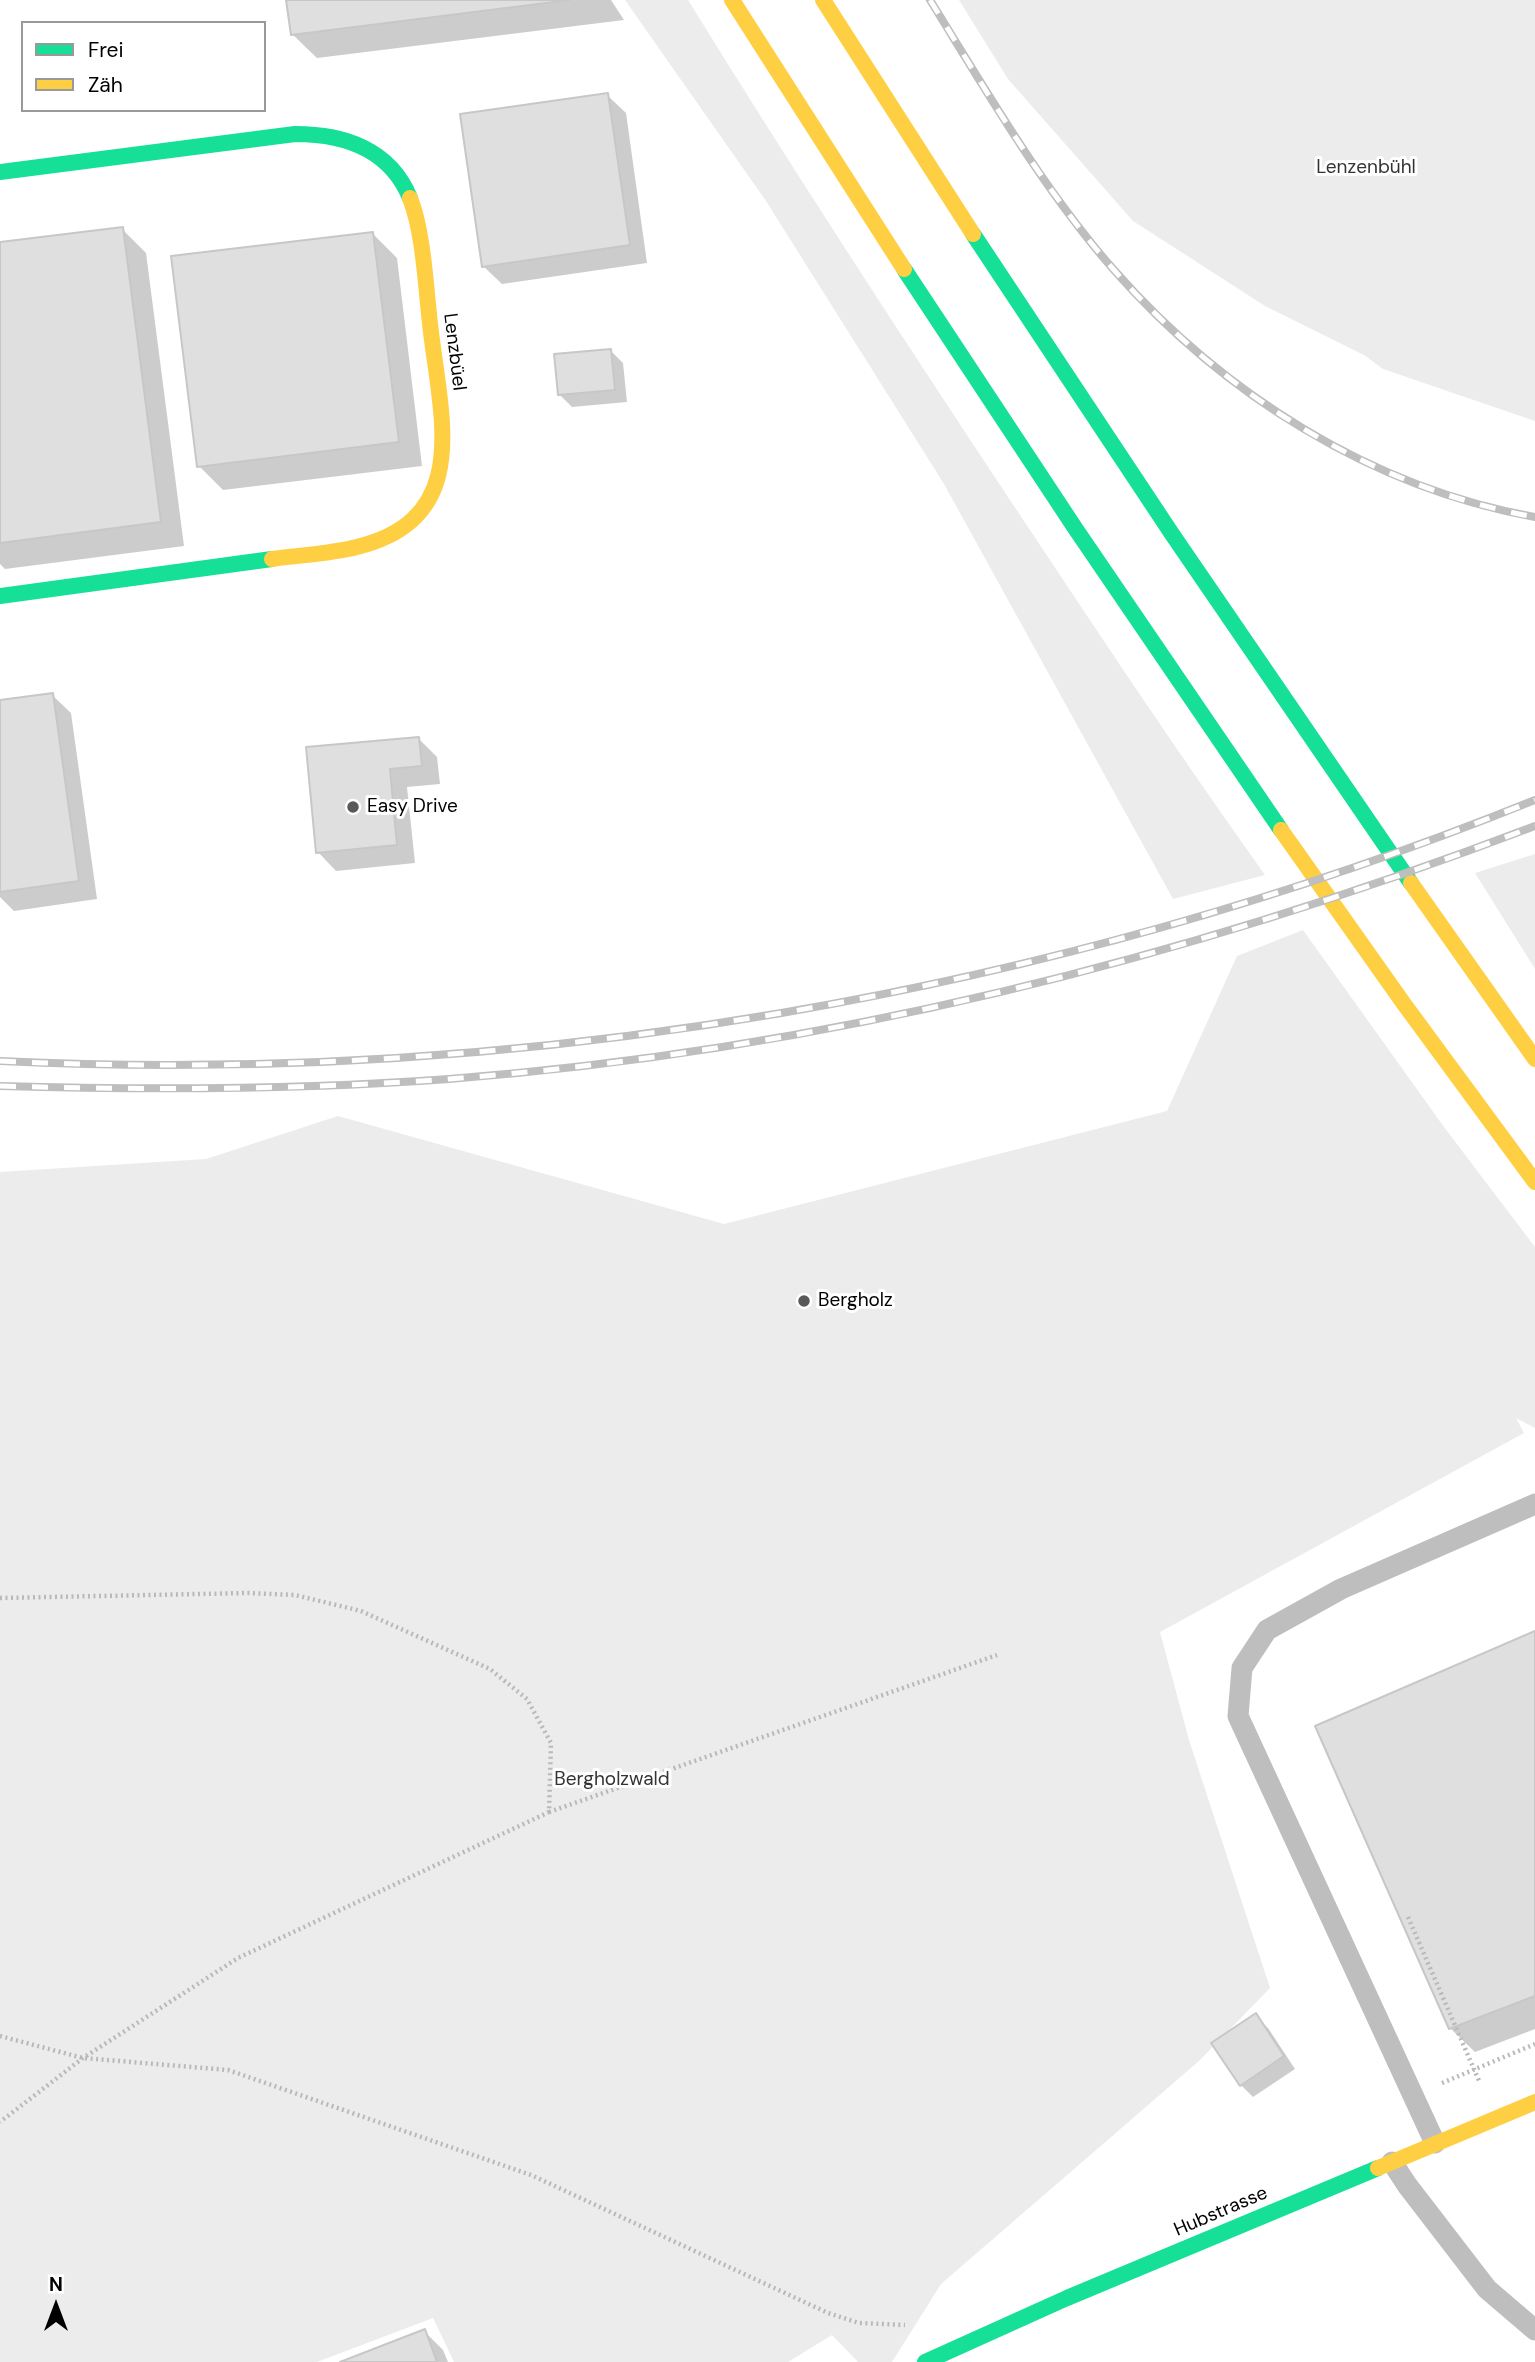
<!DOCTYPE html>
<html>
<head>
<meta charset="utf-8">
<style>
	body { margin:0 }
	#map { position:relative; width:1535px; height:2362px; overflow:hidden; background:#fff; font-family:"DM Sans",sans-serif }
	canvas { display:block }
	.legend { position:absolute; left:21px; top:21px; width:245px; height:91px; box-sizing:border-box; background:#fff; border:2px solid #999; margin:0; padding:9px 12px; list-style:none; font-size:21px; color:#000 }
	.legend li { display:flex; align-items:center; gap:14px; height:35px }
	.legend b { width:35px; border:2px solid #999 }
	.north { position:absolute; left:21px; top:2271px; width:70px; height:70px; -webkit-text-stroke:5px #fff; paint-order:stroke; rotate:0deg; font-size:19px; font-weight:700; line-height:28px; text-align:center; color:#000 }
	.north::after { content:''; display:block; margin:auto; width:24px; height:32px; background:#000; clip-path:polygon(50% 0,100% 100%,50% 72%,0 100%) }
</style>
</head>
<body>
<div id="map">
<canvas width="1535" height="2362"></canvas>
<ul class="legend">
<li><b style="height:9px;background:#16e098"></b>Frei</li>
<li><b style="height:9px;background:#ffcf43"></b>Zäh</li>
</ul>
<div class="north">N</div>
</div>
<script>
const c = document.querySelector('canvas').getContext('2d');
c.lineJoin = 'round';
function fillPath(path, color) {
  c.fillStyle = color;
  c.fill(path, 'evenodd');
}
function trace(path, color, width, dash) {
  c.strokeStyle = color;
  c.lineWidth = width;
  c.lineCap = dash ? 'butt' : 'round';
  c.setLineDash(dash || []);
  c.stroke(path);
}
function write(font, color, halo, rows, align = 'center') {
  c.font = font + ' "DM Sans",sans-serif';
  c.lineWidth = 6;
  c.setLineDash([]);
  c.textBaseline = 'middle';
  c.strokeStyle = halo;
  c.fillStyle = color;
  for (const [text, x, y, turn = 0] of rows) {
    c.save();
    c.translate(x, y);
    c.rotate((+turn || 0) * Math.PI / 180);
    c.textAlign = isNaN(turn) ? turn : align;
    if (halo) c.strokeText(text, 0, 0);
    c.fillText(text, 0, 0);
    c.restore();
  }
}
fillPath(new Path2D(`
	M625 0H688C793 170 902 337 1012 503 1095 628 1178 753 1265 875L1173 899 944 484 766 201Z
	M959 0H1535V421L1383 369 1364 355 1265 306 1133 221 1008 79Z
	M1535 854V969L1475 873Z
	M1303 930 1444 1127 1535 1247V1428L1516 1418 1524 1433 1160 1632 1189 1740 1270 1988 1199 2061 941 2284 892 2362H858L832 2335 788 2362H454L433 2318 317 2362H0V1172L206 1159 338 1116 724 1224 1167 1111 1237 956Z`), '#ececec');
fillPath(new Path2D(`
	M288 0H611L624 20 317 58 292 34Z
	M607 95 626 113 647 263 502 284 483 266Z
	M122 229 146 253 184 546 5 569 0 564V244Z
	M373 234 397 258 422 466 223 490 199 466Z
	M611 351 623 363 627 402 572 407 559 394Z
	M52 695 71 713 97 899 14 911 0 897V702Z
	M418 738 437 757 440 784 407 787 415 863 336 871 318 852 308 749Z
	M1535 1633V2029L1475 2052 1450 2028Z
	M1255 2016 1268 2028 1295 2069 1253 2097 1241 2085Z
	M424 2331 443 2350 448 2362H345Z`), '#0003');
const building = new Path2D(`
	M286 0H570L291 35Z
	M608 93 630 245 482 267 460 114Z
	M123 227 161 522 0 543V242Z
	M373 232 399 442 197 467 171 256Z
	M611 349 615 390 558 395 554 354Z
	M53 693 79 881 0 892V700Z
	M419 737 422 766 390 769 397 845 316 853 306 747Z
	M1535 1631V1996L1449 2029 1315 1726Z
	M1256 2013 1284 2056 1240 2086 1211 2043Z
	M425 2329 437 2362H340Z`);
fillPath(building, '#dfdfdf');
trace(building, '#c7c7c7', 2);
trace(new Path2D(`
	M0 1598 248 1593 295 1595 361 1611 490 1669 527 1699 551 1743 549 1812 238 1958 83 2058 0 2122
	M549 1812 997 1655
	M1408 1917 1480 2083
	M0 2036 83 2058 228 2070 531 2175 828 2313 859 2323 905 2325
	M1442 2083 1535 2044`), '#b9b9b9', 4.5, [2, 3.5]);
trace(new Path2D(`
	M1435 2143 1238 1716 1242 1668 1267 1630 1341 1589 1535 1504
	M1392 2162 1407 2185 1487 2289 1535 2330`), '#bebebe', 21);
trace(new Path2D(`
	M0 172 295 134C344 134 390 149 410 198
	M973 234 1172 534 1411 883
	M904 269 1075 528 1281 830
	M0 596 272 559
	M925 2362 1067 2298 1378 2168`), '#16e098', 16);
trace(new Path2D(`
	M732 0 904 269
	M823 0 973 234
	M272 559C300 555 330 554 357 547 468 520 443 426 432 340 426 298 425 236 410 198
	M1281 830 1404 1004 1535 1182
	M1411 883 1535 1059
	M1378 2168 1535 2102`), '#ffcf43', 16);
const rail = new Path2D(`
	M930 0C987 92 1043 189 1114 270 1223 394 1372 488 1535 517
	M0 1061C521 1086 1051 995 1535 800
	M0 1086C150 1090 299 1090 449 1079 825 1050 1183 960 1535 826`);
trace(rail, '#bebebe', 8);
trace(rail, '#fff', 5, [16]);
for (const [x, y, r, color] of [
	[353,807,7,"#595959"],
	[804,1301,7,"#595959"]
]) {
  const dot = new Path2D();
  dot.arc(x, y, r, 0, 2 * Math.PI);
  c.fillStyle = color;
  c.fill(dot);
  trace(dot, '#fff', 2.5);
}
write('19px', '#333', '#fff', [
	["Lenzenbühl",1366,168],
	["Bergholzwald",612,1780]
]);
write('19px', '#000', '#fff', [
	["Lenzbüel",454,352,83],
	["Hubstrasse",1221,2212,-23]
]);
write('19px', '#000', '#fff', [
	["Easy Drive",367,807],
	["Bergholz",818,1301]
], 'left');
</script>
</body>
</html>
